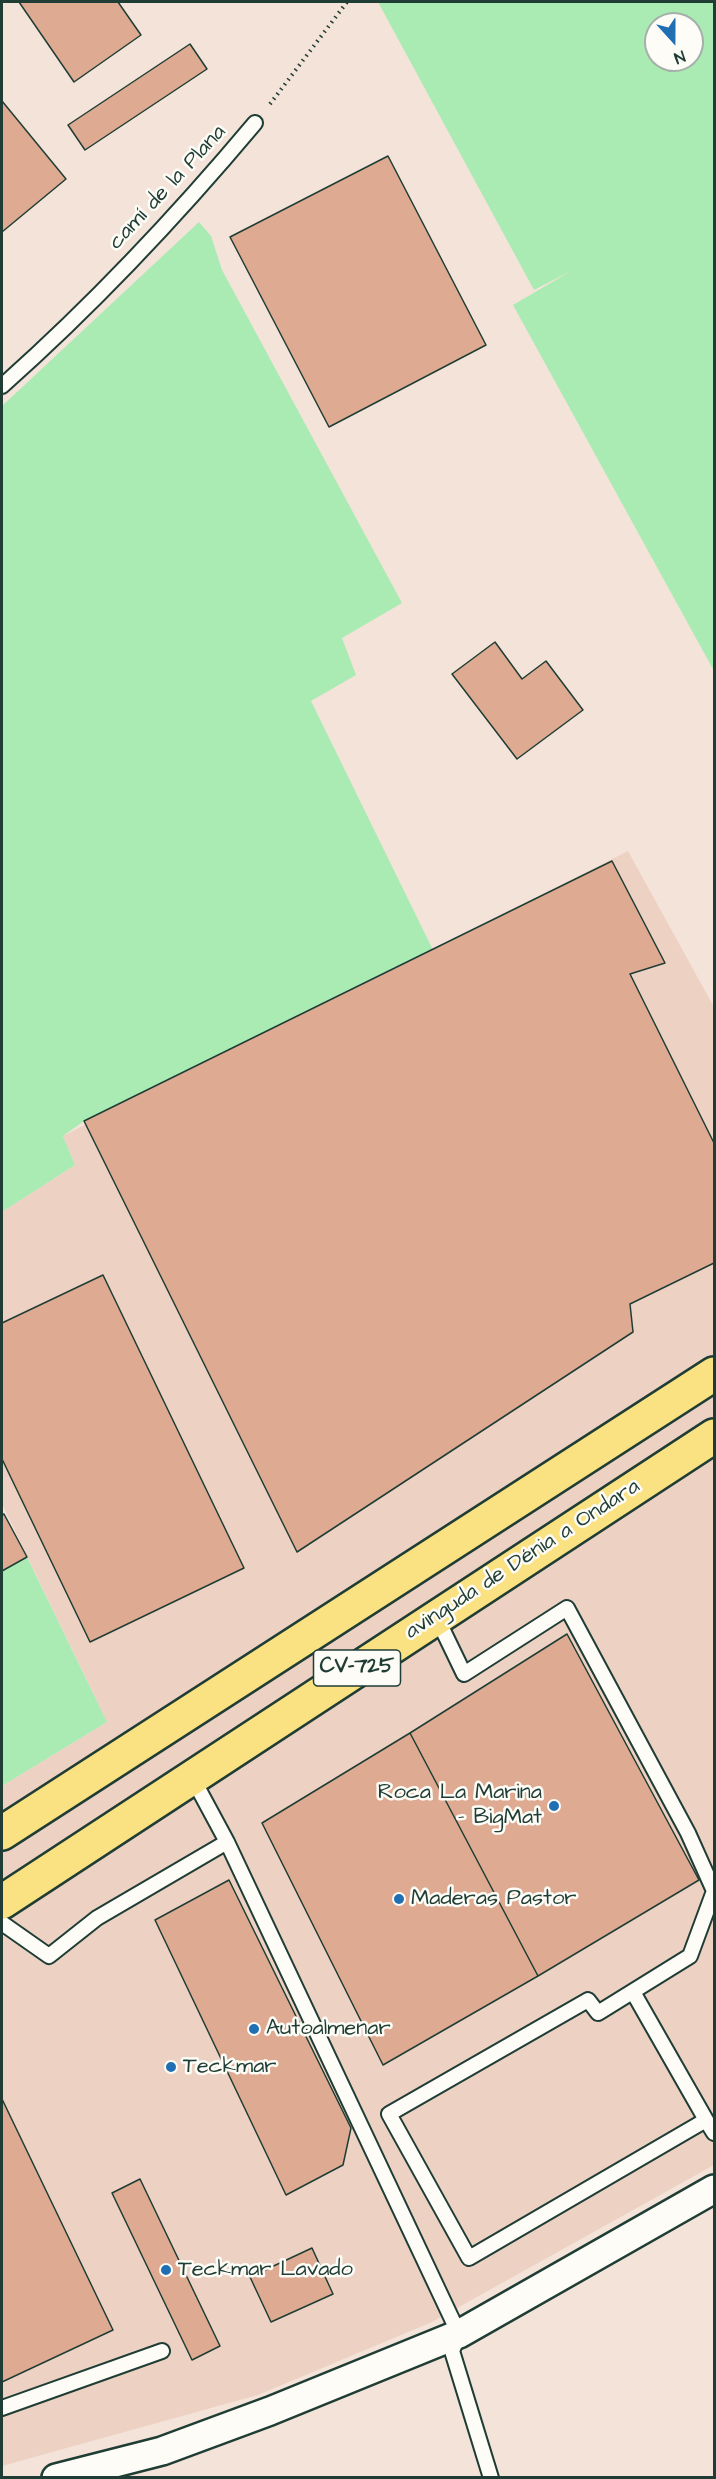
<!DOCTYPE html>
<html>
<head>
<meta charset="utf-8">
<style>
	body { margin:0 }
	#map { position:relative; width:716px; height:2479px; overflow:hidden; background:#f4e3d9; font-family:"Architects Daughter",sans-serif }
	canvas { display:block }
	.frame { position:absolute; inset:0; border:3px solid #1f3d34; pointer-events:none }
	.north { position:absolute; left:644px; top:12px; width:60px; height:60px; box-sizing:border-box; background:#fdfcf7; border:2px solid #a4b0a9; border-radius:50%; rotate:159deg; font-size:16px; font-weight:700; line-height:24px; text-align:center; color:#1f3d34 }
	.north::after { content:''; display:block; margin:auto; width:21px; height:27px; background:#1f6fb2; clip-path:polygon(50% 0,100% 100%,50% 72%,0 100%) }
</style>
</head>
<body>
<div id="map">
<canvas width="716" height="2479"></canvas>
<div class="frame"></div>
<div class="north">N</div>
</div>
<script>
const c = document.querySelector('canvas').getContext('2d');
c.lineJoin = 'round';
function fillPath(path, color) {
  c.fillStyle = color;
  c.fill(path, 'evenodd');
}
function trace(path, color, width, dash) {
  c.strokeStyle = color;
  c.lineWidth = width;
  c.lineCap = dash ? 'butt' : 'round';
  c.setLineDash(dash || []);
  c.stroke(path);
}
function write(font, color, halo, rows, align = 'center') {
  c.font = font + ' "Architects Daughter",sans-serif';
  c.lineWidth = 5;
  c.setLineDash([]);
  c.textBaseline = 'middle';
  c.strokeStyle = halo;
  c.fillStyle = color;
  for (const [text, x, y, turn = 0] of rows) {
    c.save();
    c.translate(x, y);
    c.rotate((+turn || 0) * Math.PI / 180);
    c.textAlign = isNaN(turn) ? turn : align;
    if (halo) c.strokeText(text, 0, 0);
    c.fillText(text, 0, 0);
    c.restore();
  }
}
fillPath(new Path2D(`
	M628 851 714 1007V2165L432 2322 258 2395 2 2466V1786L107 1722 2 1504V1212L75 1165 63 1136Z`), '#edd2c4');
fillPath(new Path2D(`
	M378 2H714V671L513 305 571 271 534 290ZM656 24H692V60H656Z
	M199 222 211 236 222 270 402 603 342 638 356 675 311 701 433 950 84 1121 63 1136 75 1165 2 1212V406Z
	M27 1557 107 1722 2 1786V1571Z`), '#aaebb4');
const building = new Path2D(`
	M19 2H118L141 35 74 82Z
	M190 44 207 69 85 150 68 125Z
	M2 101 66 179 2 232Z
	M388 156 486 345 329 427 230 237Z
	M495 642 522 679 546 661 583 710 517 759 452 674Z
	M612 861 665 963 630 974 714 1143V1263L630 1304 633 1332 297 1552 84 1121Z
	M103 1275 244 1568 90 1642 2 1459V1323Z
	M4 1514 27 1557 2 1571V1515Z
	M567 1634 699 1880 538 1976 410 1733Z
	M410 1733 538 1976 383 2065 262 1823Z
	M229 1880 351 2128 343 2165 286 2195 155 1920Z
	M2 2099 113 2330 2 2382Z
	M140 2179 220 2346 192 2360 112 2193Z
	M312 2248 333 2294 271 2322 250 2277Z`);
fillPath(building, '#deaa92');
trace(building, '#1f3d34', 1.5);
const service = new Path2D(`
	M2 386C92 306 177 216 255 123
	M437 1618 464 1674 567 1608 688 1833 714 1891 690 1956 598 2013 588 2000 389 2114 469 2258 706 2120 714 2133
	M192 1777 227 1842 459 2334 452 2351 491 2478
	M2 1923 49 1956 97 1918 227 1842
	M633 1992 706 2120
	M2 2408 162 2351`);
const minor = new Path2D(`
	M56 2478 162 2451 270 2411 459 2334 714 2189`);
const primary = new Path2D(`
	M2 1833 714 1374
	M2 1902 714 1436`);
trace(service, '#1f3d34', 18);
trace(minor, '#1f3d34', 32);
trace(primary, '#1f3d34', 38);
trace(new Path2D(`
	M270 104 347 2`), '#1f3d34', 4, [1.5, 4.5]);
trace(service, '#fdfcf7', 14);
trace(minor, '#fdfcf7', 27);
trace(primary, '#fae181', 33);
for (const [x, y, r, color] of [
	[554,1806,6,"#1f6fb2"],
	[399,1899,6,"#1f6fb2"],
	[254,2029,6,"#1f6fb2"],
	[171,2067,6,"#1f6fb2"],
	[166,2270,6,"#1f6fb2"]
]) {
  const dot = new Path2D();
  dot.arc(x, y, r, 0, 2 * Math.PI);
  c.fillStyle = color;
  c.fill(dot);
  trace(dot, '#fdfcf7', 2);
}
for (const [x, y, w] of [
	[357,1668,87]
]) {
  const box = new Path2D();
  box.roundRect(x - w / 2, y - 18, w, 36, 4.5);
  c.fillStyle = '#fdfcf7';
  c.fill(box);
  trace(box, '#1f3d34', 1.5);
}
write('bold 21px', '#1f3d34', null, [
	["CV-725",357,1668]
]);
write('22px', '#1f3d34', '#fdfcf7', [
	["camí de la Plana",168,188,-47],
	["avinguda de Dénia a Ondara",523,1560,-33]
]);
write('22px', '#1f3d34', '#fdfcf7', [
	["Roca La Marina",542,1793,"right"],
	["- BigMat",542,1818,"right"],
	["Maderas Pastor",411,1899],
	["Autoalmenar",266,2029],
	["Teckmar",183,2067],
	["Teckmar Lavado",178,2270]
], 'left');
</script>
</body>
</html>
